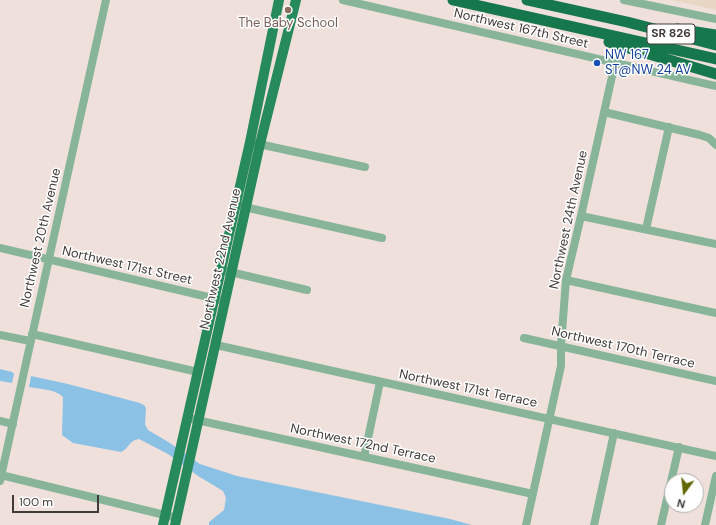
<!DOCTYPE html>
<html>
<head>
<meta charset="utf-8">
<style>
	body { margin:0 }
	#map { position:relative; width:716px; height:525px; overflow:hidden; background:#efe0db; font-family:"DM Sans",sans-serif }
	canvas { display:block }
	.north { position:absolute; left:664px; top:473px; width:40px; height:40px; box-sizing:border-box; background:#fff; border:1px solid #b3b1af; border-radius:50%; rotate:195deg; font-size:11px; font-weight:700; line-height:16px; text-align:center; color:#403b38 }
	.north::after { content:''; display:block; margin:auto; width:14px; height:18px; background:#626705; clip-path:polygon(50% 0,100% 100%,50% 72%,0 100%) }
	.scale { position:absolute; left:12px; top:495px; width:87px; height:18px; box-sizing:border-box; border:2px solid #403b38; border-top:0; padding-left:5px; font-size:12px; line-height:14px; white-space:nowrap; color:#403b38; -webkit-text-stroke:3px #fff; paint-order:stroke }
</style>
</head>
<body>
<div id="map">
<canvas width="716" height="525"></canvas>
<div class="north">N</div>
<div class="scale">100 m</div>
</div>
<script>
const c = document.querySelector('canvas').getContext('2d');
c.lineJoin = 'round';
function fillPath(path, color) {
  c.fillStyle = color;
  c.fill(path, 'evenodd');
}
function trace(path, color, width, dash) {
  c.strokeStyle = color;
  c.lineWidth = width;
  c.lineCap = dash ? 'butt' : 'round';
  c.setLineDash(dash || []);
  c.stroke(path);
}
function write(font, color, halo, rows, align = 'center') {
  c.font = font + ' "DM Sans",sans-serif';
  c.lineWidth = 3;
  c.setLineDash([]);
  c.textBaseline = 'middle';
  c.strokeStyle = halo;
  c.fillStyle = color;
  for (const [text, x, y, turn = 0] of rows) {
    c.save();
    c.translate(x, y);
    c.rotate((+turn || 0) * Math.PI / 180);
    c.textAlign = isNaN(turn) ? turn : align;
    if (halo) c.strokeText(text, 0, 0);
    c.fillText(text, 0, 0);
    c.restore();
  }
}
fillPath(new Path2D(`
	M672 0H716V10Z`), '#e9d7c6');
fillPath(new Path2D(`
	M0 369 12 372 14 374 12 383 0 381Z
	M31 376 68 384 140 403 145 406 146 409 145 424 148 430 170 443 200 464 237 476 450 519 472 525H209V522L224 510 226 498 223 491 198 476 168 454 139 439C129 440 129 449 121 452L73 443 62 435 63 397C55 389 39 389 29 387Z`), '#8cc1e6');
trace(new Path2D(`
	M343 0 716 86
	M624 0 716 19
	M604 112 700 135 709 138 716 145
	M254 143 365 167
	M240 206 382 238
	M581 216 716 244
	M646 229 669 127
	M0 248 225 301
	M226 271 307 290
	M566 280 716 313
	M32 334 198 372
	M0 335 30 341
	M524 338 716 381
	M216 345 716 456
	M192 419 533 494
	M0 421 13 424
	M364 457 380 382
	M1 475 177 518
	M0 481 106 0
	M526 525 561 366V345L566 280 581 216 615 63
	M594 525 614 433
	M661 525 679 447
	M705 525 716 476`), '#88b59a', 8);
trace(new Path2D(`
	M163 525 250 142 279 0
	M175 525 260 144 296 0`), '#278a5c', 10);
trace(new Path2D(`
	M453 0 716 59
	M527 0 627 22 716 45
	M677 29 716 35
	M609 42 716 74`), '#17774c', 11);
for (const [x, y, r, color] of [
	[288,10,4,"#8d6e63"],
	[597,63,4,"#1a4fb4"]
]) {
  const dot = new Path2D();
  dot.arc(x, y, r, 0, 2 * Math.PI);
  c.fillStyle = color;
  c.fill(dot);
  trace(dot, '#fff', 1.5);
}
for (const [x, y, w] of [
	[671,34,48]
]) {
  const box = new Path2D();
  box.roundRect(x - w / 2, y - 10, w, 20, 3);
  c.fillStyle = '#fff';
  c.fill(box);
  trace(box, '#403b38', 1);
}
write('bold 12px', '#403b38', null, [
	["SR 826",671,34]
]);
write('13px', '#785e54', '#fff', [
	["The Baby School",288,24]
]);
write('13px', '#403b38', '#fff', [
	["Northwest 167th Street",521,29,13],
	["Northwest 24th Avenue",569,220,-78],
	["Northwest 20th Avenue",41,238,-77],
	["Northwest 22nd Avenue",221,259,-77],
	["Northwest 171st Street",127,266,13],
	["Northwest 170th Terrace",623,348,13],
	["Northwest 171st Terrace",468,389,12],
	["Northwest 172nd Terrace",363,444,12]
]);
write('13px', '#164399', '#fff', [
	["NW 167",605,56],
	["ST@NW 24 AV",605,71]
], 'left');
</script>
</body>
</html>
